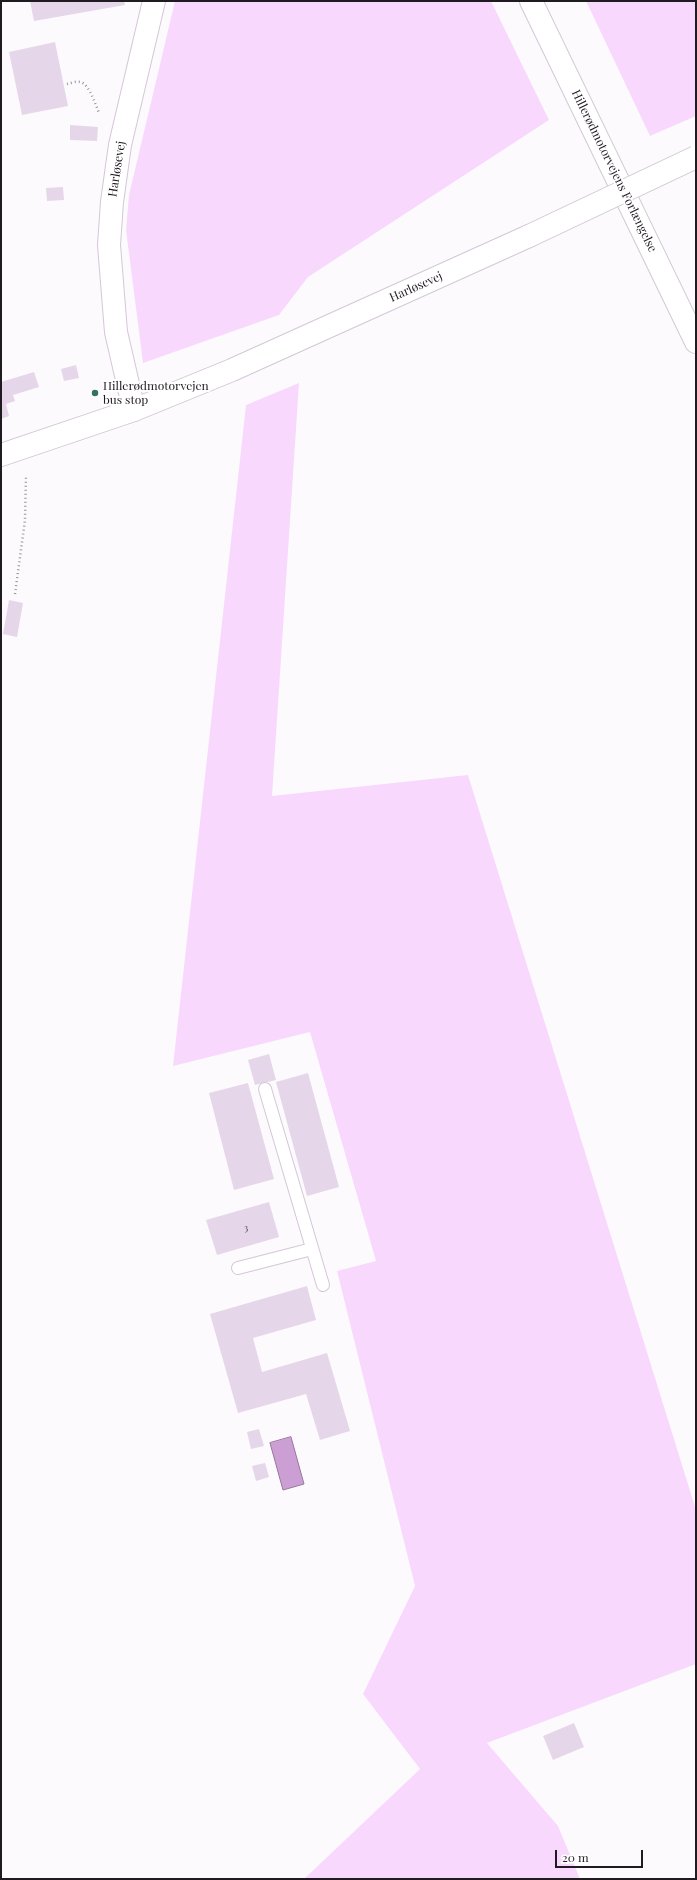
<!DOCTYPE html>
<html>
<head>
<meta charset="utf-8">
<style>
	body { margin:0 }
	#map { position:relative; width:697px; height:1880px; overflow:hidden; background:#fdfafe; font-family:"Playfair Display",serif }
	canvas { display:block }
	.frame { position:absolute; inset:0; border:2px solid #201a21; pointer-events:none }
	.scale { position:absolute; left:555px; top:1850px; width:88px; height:18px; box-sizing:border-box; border:2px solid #201a21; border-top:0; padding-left:5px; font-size:12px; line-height:14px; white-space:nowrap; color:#201a21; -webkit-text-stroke:3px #fff; paint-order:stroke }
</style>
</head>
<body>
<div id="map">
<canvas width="697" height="1880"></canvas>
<div class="frame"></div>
<div class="scale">20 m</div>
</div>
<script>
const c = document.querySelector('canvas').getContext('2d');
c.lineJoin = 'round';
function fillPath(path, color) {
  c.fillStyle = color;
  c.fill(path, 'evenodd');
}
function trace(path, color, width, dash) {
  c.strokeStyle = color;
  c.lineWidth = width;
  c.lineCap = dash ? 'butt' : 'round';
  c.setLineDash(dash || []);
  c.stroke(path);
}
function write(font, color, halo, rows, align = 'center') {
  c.font = font + ' "Playfair Display",serif';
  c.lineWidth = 4;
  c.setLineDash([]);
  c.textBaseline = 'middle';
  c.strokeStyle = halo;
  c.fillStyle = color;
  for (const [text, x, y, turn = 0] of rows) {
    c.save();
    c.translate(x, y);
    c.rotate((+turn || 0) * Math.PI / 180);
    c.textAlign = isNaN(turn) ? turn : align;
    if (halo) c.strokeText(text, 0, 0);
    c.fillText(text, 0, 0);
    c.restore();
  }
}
fillPath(new Path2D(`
	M175 1H491L549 120 308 277 279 315 143 363 126 230 129 195Z
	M586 1H696V116L650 136Z
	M299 383 272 796 468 775 696 1510V1664L487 1743 558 1826 580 1879H304L420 1769 363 1694 415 1586 337 1271 376 1261 310 1032 173 1066 246 405Z`), '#f8d9fd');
const water = new Path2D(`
	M291 1437 304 1484 283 1490 270 1443Z`);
fillPath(water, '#cb9fd3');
trace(water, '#98779e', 1);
fillPath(new Path2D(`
	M30 1H124L125 5 34 21Z
	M55 42 68 106 22 115 9 52Z
	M70 125 98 127 97 141 70 140Z
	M63 187 64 200 47 201 46 188Z
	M76 365 79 378 64 381 61 369Z
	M34 372 39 387 13 395 15 401 6 404 9 416 1 419V382Z
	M9 600 23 603 17 637 3 634Z
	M269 1054 276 1080 255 1085 248 1060Z
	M308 1073 339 1187 307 1196 276 1082Z
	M248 1083 274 1179 234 1190 209 1093Z
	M269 1202 279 1237 217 1255 206 1220Z
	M307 1286 316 1320 253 1338 262 1372 327 1353 350 1431 320 1440 306 1394 238 1413 210 1314Z
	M259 1429 264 1446 251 1449 247 1432Z
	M265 1463 269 1477 256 1481 252 1466Z
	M574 1723 584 1747 553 1760 543 1736Z`), '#e6d6e9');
const service = new Path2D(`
	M265 1089 323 1285
	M238 1268 312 1249`);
const minor = new Path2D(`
	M134 410 116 332 109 245 112 202 120 145 154 1`);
const tertiary = new Path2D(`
	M1 455 134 410 232 370 529 236`);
const trunk = new Path2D(`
	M531 1 696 342`);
trace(service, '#d5c6d8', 14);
trace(minor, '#d5c6d8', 24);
trace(tertiary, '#d5c6d8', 24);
trace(trunk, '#d5c6d8', 24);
trace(new Path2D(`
	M67 84C71 83 76 81 80 82 89 83 96 106 99 113
	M15 594 25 520 26 475`), '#99959a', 2.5, [1, 3]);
trace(service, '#fff', 12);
trace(minor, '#fff', 22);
trace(tertiary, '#fff', 22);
trace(trunk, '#fff', 22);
const tertiaryBridge = new Path2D(`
	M529 236 696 157`);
trace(tertiaryBridge, '#d5c6d8', 24, []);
trace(tertiaryBridge, '#fff', 22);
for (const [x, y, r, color] of [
	[95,393,4,"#34725f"]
]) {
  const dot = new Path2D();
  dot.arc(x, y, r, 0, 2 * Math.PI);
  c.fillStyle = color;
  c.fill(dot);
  trace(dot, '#fff', 1.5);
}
write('10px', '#524953', null, [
	["3",246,1228]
]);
write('12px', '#201a21', '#fff', [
	["Harløsevej",117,169,-81],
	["Hillerødmotorvejens Forlængelse",614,171,64],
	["Harløsevej",416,287,-24]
]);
write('12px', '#201a21', '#fff', [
	["Hillerødmotorvejen",103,386],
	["bus stop",103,400]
], 'left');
</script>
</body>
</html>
